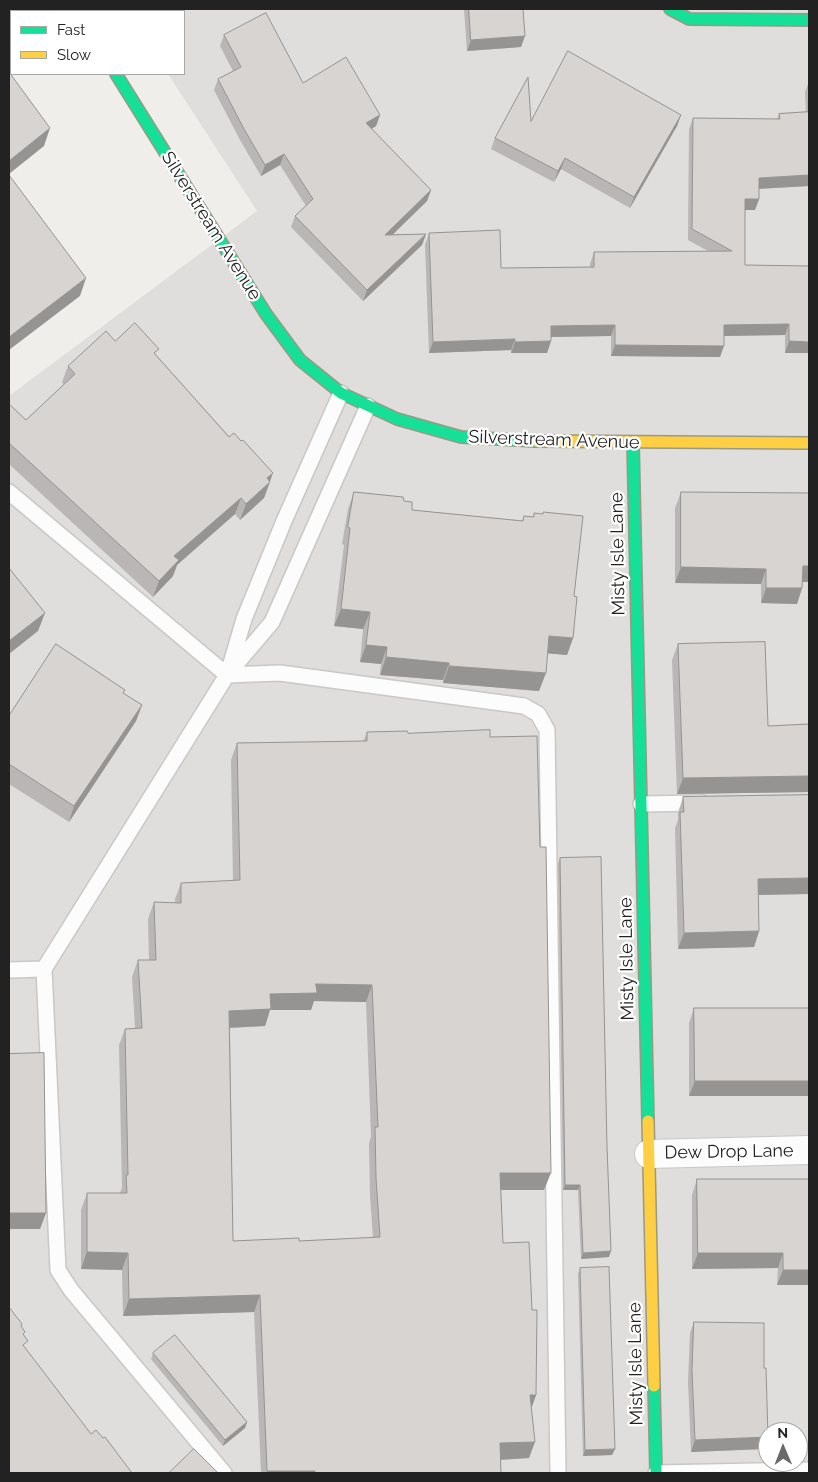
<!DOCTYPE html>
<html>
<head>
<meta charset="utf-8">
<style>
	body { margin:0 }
	#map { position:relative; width:818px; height:1482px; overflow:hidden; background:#f0eeeb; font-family:Raleway,sans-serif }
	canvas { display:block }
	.frame { position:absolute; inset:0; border:10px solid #222; pointer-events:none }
	.legend { position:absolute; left:10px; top:10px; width:175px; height:65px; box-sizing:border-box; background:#fff; border:1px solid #a7a7a7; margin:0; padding:6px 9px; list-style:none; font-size:15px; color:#222 }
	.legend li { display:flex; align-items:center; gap:10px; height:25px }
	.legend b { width:25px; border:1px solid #a7a7a7 }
	.north { position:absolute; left:758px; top:1422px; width:50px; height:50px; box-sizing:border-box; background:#fff; border:1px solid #a7a7a7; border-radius:50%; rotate:359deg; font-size:14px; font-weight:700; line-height:20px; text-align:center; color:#222 }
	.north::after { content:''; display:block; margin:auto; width:18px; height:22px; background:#6a6968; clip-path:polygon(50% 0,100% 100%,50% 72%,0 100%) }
</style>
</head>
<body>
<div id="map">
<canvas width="818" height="1482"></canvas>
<div class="frame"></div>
<ul class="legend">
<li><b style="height:6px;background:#16e098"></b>Fast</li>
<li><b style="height:6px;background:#ffcf43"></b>Slow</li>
</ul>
<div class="north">N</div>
</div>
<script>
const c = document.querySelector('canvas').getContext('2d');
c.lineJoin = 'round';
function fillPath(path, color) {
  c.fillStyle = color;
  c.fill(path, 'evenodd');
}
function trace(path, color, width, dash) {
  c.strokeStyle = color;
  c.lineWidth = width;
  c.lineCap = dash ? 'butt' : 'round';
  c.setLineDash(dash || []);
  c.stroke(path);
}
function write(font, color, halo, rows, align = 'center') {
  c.font = font + ' Raleway,sans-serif';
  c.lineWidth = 4.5;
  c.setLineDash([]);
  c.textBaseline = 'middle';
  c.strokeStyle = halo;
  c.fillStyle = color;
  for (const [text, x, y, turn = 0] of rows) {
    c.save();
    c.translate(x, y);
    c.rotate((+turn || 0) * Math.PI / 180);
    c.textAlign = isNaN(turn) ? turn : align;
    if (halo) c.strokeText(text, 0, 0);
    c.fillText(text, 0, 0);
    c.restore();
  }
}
fillPath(new Path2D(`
	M127 9H809V1473H9V396L257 211 168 74H184V11H128ZM768 1432H798V1462H768Z`), '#dfdedc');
const lane = new Path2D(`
	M9 492 227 675 280 673 524 706 538 714 547 730 558 1473
	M229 670 244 619 284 521 341 393
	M641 804 702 803
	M44 969 58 1270 71 1290 224 1473
	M9 970 44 969 227 675 272 622 368 406
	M656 1473 809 1470`);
const street = new Path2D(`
	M74 9 76 11
	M125 11 129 9
	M649 1154 809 1150`);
const fast = new Path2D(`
	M670 9 689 19 809 20
	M116 74 266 314 300 360 341 393 397 419 461 437 536 441
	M633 443 648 1121
	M654 1386 656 1473`);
const slow = new Path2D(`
	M536 441 809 443
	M648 1121 654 1386`);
trace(lane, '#c9c8c7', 18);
trace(street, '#c9c8c7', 30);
trace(fast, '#999a82', 14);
trace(slow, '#999a82', 14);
trace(lane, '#fdfcfc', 15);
trace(street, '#fdfcfc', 28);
trace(fast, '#16e098', 11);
trace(slow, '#ffcf43', 11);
fillPath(new Path2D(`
	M464 9H523L521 47 467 51Z
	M224 35 303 83 380 115 376 126 371 129 431 190 427 201 392 235 426 234 422 245 363 301 291 227 295 216 306 206 280 165 261 176 240 140 214 90 218 79 233 71 220 46Z
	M809 81V186L759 189V199L755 210H745V265L809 266V353H785V335L724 336 720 357 611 356V336L551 337V341L547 353H511V350L429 353 425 245 429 233 501 268 590 267V264L594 252 708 251 688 240 689 129 693 118 777 119 779 114 806 112 805 92Z
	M681 115 677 126 630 208 561 169 554 182 491 149 495 138 531 121Z
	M115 341 156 355 270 482 264 498 240 520 235 514 177 565 173 576 153 597 9 464V404L26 420 64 385 62 382 68 366Z
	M354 492 404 501 412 510 522 521 524 516 533 517 534 513 574 596 573 638 567 655 548 653 539 691 443 683V680L380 675 381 664 360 662 363 629 334 626 344 545 342 544 348 509Z
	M681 492 809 493V582H802V588L797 604 761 603V584L675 583V508Z
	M678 644 768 726 809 724V792L677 794 672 660Z
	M125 690 123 694 142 705 136 721 69 822 9 784V716Z
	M367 732 408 733 490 737 544 1190H501L503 1243 536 1395 532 1406 529 1458 501 1460V1473H261L254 1312 123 1316 122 1270 81 1269V1210L87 1193H120L122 1188 119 1045 125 1029 135 1028 132 977 138 960H149L148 919 154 902 175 903V899L181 883 233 881 231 760 237 743 363 742ZM314 1001 366 1002 371 1136 369 1144 370 1195 373 1238 299 1241H233L230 1028 265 1026 270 1010H311Z
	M809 795V894L758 895 759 931 754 947 678 949 675 828 678 820V813L683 797Z
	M560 858 607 1147 609 1257 581 1259 578 1190H563L558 864Z
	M694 1008H809L689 1096V1023Z
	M697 1179H809V1285H777L778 1268 692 1269V1195Z
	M580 1268 615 1449 612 1455 583 1456 578 1274Z
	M694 1322 764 1368V1449L691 1452 688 1382 690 1333Z
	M153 1353 247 1422 245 1428 223 1446 151 1359Z`), '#b9b6b5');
fillPath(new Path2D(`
	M525 36 521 47 467 51 471 40Z
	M380 115 376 126 362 135 366 123Z
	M681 115 677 126 630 208 634 197Z
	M50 128 44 146 9 174V161Z
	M284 154 280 165 261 176 265 165Z
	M565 158 561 169 554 182 558 171Z
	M809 175V186L755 189 759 178Z
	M431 190 427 201 381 246 385 235Z
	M745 199H759L755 210H741Z
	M426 234 422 245 363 301 367 290Z
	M86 278 80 296 9 350V337Z
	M789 324 785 335 720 336 724 325Z
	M615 325 611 336 547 337 551 326Z
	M515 339 511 350 429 353 433 342Z
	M551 341 547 353H511L515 342Z
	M789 341 809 342V353H785Z
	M615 345 724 346 720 357 611 356Z
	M273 473 264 498 240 520 246 504 267 478Z
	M241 498 235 514 177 565 173 576 153 597 159 581 174 556Z
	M803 566H809V582H797Z
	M681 567 766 569 761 584 675 583Z
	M766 588H802L797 604 761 603Z
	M341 609 370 612 363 629 334 626Z
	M45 613 38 631 9 654V641Z
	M549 636 573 638 567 655 543 653Z
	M366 645 387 647 381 664 360 662Z
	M386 657 449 663 443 680 380 675Z
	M449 666 546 673 539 691 443 683Z
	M142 705 136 721 69 822 74 806Z
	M809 776V792L677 794 683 778Z
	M809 878V894L752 895 758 879Z
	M759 931 754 947 678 949 684 933Z
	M316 984 372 985 366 1002 314 1001 311 1010H270L265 1026 223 1028 229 1011 270 994Z
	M695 1081H809V1096H689Z
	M500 1173H551L544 1190H494Z
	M565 1185H580L578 1190H563Z
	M9 1213H46L40 1229H9Z
	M611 1251 609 1257 581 1259 583 1253Z
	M87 1252 128 1253 122 1270 81 1269Z
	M698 1253H783L778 1268 692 1269Z
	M783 1270H809V1285H777Z
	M260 1295 254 1312 123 1316 129 1299Z
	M530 1395H536L530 1412Z
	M247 1422 245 1428 223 1446 225 1440Z
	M768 1437 764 1449 691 1452 695 1440Z
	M535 1442 529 1458 494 1460 500 1443Z
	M615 1449 612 1455 583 1456 585 1450Z
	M267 1471H315L314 1473H266Z`), '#969493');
const building = new Path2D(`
	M469 9H523L525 36 471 40Z
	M266 13 303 83 346 57 380 115 366 123 431 190 385 235 426 234 367 290 295 216 313 199 284 154 265 165 244 129 218 79 241 67 224 35Z
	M568 51 681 115 634 197 565 158 558 171 495 138 528 77 531 121Z
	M9 72 50 128 9 161Z
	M809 112V175L759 178V199H745V265L809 266V342L789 341V324L724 325V346L615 345V325L551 326V341L515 342V339L433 342 429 233 500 230 501 268 594 267V252L732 251 692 229 693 118 780 119 779 114Z
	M9 175 86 278 9 337Z
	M135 323 159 349 154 353 229 437 234 433 241 441 243 440 273 473 267 478 270 482 246 504 241 498 174 556 179 560 159 581 9 443V404L26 420 75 374 68 366 106 331 115 341Z
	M354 492 403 497 404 501 412 502V510L523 521 524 516 534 517V513L543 514V512L583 516 574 596 577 597 573 638 549 636 546 673 449 666V663L386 657 387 647 366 645 370 612 341 609 350 528 348 527Z
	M681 492 809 493V566H803L802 588H766V569L681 567Z
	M9 568 45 613 9 641Z
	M765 642 768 726 809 724V776L683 778 678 644Z
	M56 644 125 690 123 693 142 705 74 806 9 764V716Z
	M490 730V737L537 736 540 847H546L551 1173H500L503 1243 529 1242 532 1310H537L536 1395H530L535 1442 500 1443 501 1473H315V1471H267L260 1295 129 1299 128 1253 87 1252V1193H127L126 1175H128L125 1029 142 1028 138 960H156L154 902 181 903V883L240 880 237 743 367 741V732L407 731 408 733ZM316 984 372 985 378 1127H375L376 1178 380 1237 299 1241V1238L233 1241 229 1011 271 1009 270 994 317 993Z
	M809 795V878L758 879 759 931 684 933 680 812H684L683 797Z
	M601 857 607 1147 611 1251 583 1253 580 1185H565L560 858Z
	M694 1008H809V1081H695Z
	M44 1053 46 1213H9V1054Z
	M697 1179H809V1270H783V1253H698Z
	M609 1267 615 1449 585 1450 580 1268Z
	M9 1307 22 1324 21 1326 25 1332 23 1334 28 1341 23 1345 91 1434 96 1430 103 1438 105 1437 132 1473H9Z
	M694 1322 764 1323V1368H766L768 1437 695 1440 692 1371Z
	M175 1335 247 1422 225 1440 153 1353Z
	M194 1449 218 1473H169Z`);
fillPath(building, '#d7d4d2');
trace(building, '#969493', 1);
write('18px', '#222', '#fff', [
	["Silverstream Avenue",211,226,58],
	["Silverstream Avenue",554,440,2],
	["Misty Isle Lane",618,554,-91],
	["Misty Isle Lane",627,959,-91],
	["Dew Drop Lane",729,1152,-1],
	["Misty Isle Lane",636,1364,-91]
]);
</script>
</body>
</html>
